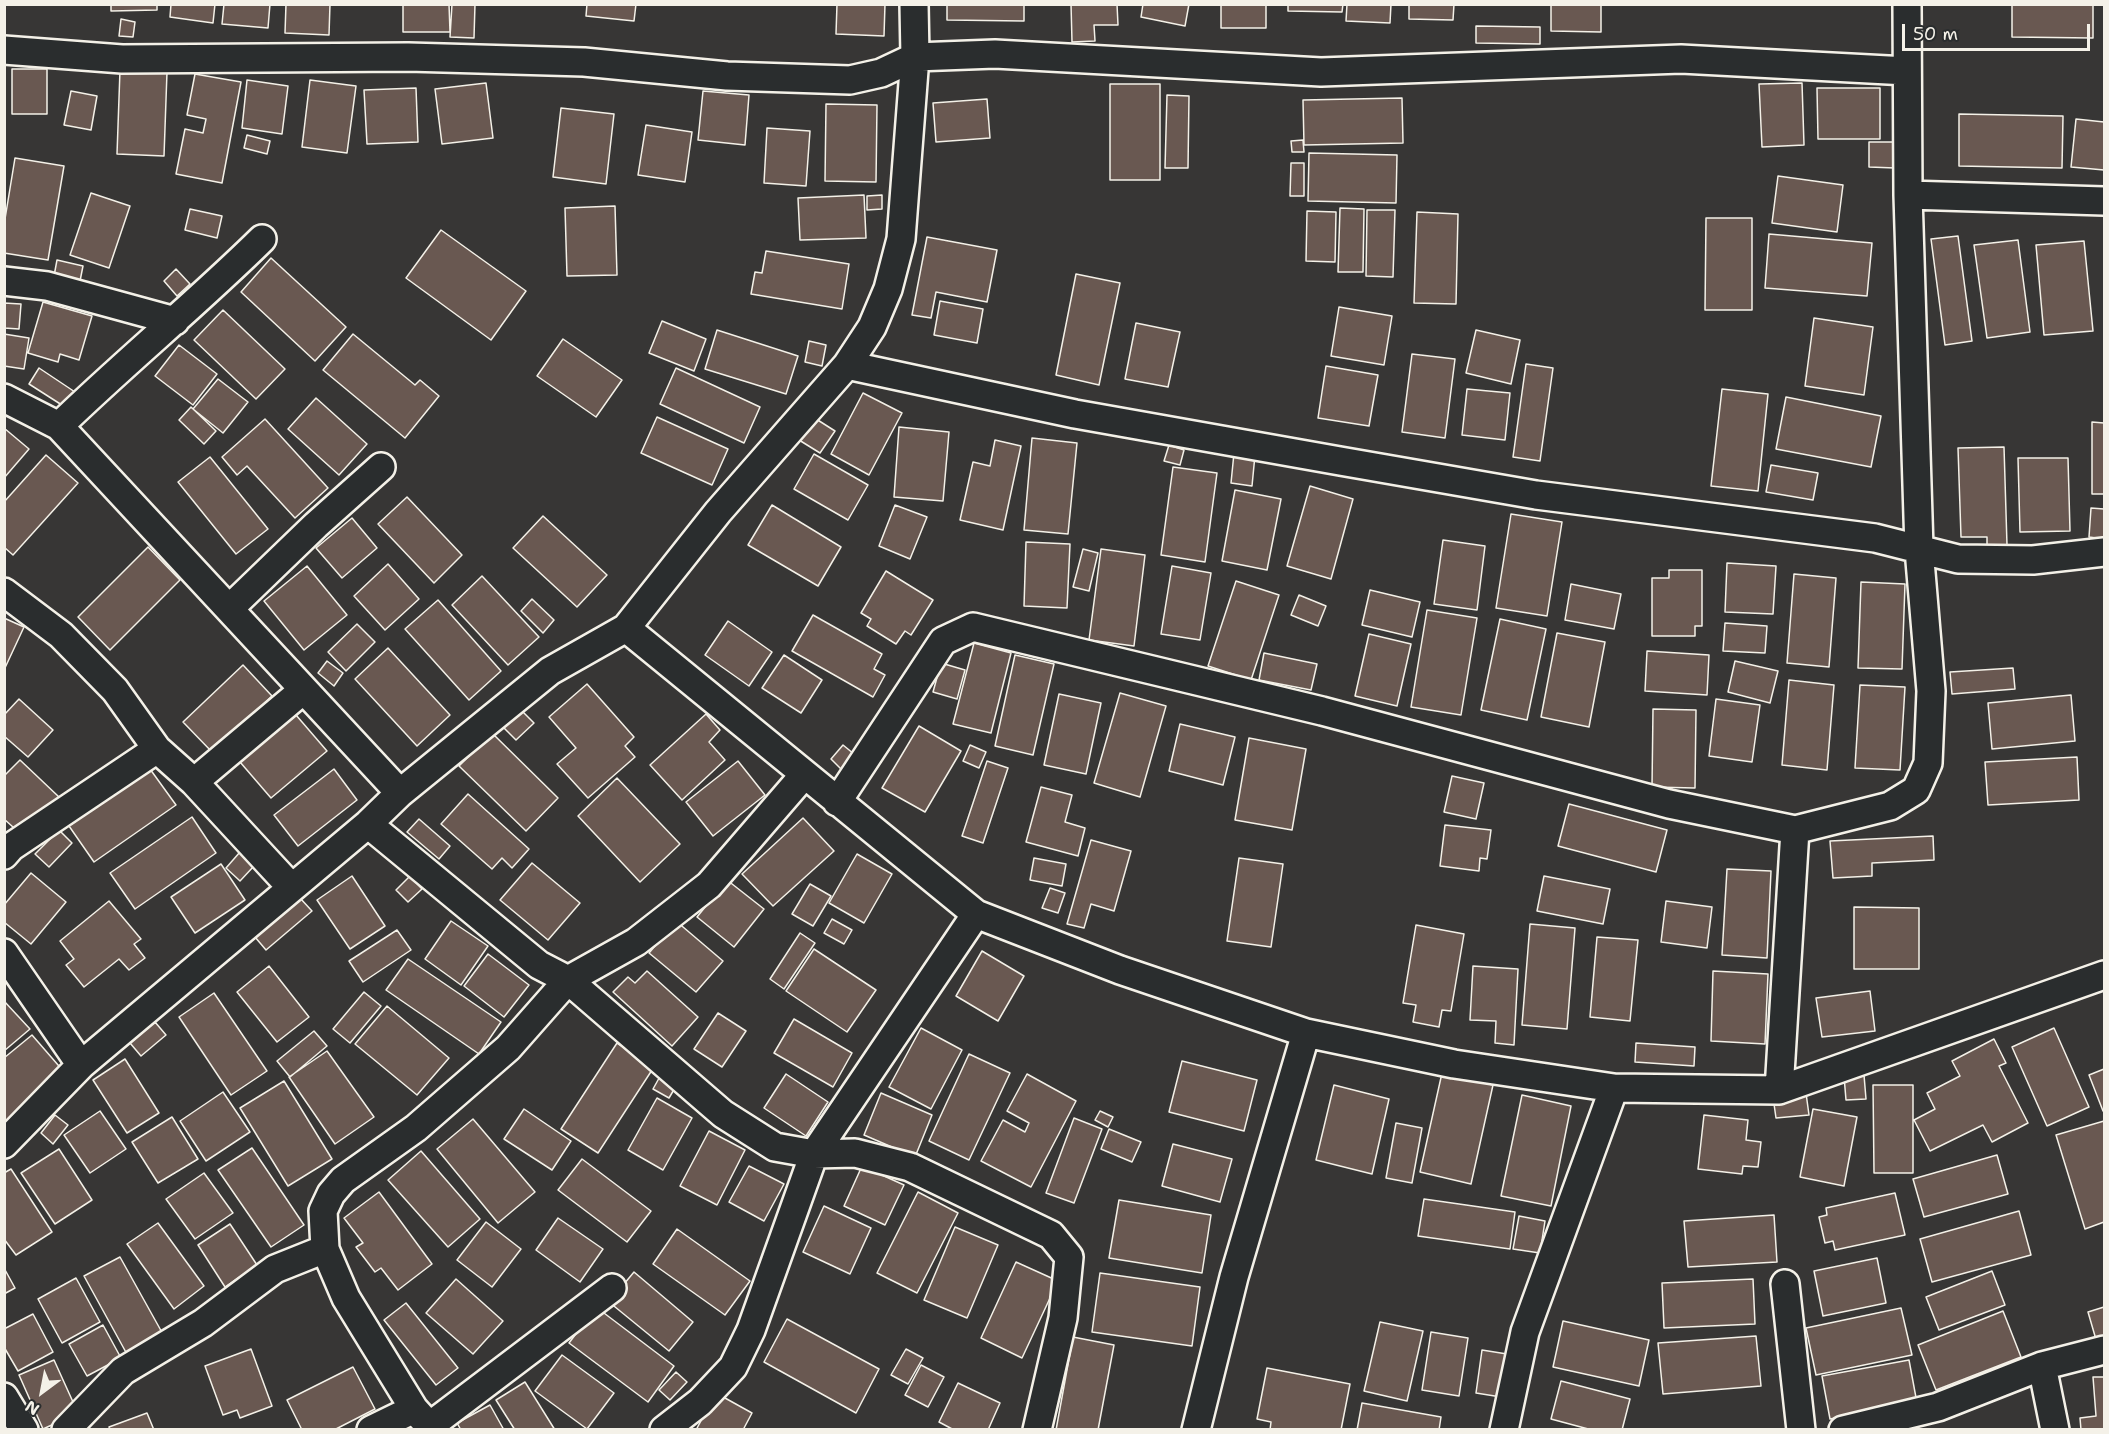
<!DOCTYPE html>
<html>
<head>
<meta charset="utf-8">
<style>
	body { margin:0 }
	#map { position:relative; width:2109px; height:1434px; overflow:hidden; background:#373635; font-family:"Shantell Sans",sans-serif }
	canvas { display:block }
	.frame { position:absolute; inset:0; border:6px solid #f4f1e8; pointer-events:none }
	.north { position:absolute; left:12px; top:1362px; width:60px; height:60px; -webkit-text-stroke:4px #2a2d2e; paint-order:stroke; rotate:212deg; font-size:16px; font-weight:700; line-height:24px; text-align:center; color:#f4f1e8 }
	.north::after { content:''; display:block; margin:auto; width:21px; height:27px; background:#f4f1e8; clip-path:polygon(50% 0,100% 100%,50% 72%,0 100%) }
	.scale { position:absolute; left:1902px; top:24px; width:188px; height:27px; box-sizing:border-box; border:3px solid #f4f1e8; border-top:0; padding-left:8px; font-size:18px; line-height:21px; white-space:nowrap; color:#f4f1e8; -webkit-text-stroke:4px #2a2d2e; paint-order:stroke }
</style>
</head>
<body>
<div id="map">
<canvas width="2109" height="1434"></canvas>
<div class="frame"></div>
<div class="north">N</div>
<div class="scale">50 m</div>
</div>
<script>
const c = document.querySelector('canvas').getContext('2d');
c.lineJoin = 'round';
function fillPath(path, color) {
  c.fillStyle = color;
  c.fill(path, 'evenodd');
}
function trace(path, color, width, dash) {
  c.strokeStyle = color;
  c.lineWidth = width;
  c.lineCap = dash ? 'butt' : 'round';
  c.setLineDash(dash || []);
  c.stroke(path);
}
const building = new Path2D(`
	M111 4H157V10L111 11Z
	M171 4H215L213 23 170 17Z
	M224 4H270L268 28 222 24Z
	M286 4H330L329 35 285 33Z
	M403 4H449L450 32H403Z
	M452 4H475L474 38 450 37Z
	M587 4H636L634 21 586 16Z
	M837 4H885L884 36 836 34Z
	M947 4H1024V21L947 20Z
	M1071 4H1117L1118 25H1094L1095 41 1072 42Z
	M1143 4H1189L1185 26 1141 17Z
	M1221 4H1266V28H1221Z
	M1288 4H1343L1342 12 1288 11Z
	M1347 4H1391L1390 23 1346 21Z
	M1409 4H1454L1453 20 1409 19Z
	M1551 4H1601V32L1551 31Z
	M2012 4H2093V38L2012 37Z
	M121 19 135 22 133 37 119 36Z
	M1476 26 1540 27V44L1476 43Z
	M12 69H47V114H12Z
	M120 70 167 72 164 156 117 154Z
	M195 74 241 82 222 183 176 174 185 129 203 133 206 119 187 115Z
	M247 80 288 86 282 134 242 128Z
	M310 80 356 86 347 153 302 147Z
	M486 83 493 138 442 144 435 89Z
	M1802 83 1804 145 1762 147 1759 84Z
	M1110 84H1160V180H1110Z
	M416 88 418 142 367 144 364 90Z
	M1817 88H1880V139H1818Z
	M71 91 97 96 91 130 64 125Z
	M703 91 749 95 745 145 698 140Z
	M1167 95 1189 96 1188 168H1165Z
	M1402 98 1403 143 1304 145 1303 100Z
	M987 99 990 138 936 142 933 103Z
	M826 104 877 105 876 182 825 181Z
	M561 108 614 114 606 184 553 177Z
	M1959 114 2063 116 2062 168 1959 166Z
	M2076 119 2104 122V170L2071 167Z
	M646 125 692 132 685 182 638 175Z
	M767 128 810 131 806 186 764 183Z
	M247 135 270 141 267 154 244 148Z
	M1303 140 1304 152H1292L1291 141Z
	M1869 142H1895V168L1869 167Z
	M1309 153 1397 155 1396 203 1308 201Z
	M15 158 64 166 48 260 4 253V225Z
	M1291 163H1304V196H1290Z
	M1778 176 1843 185 1837 232 1772 223Z
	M91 193 130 206 109 268 70 255Z
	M864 195 866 238 800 240 798 198Z
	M882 195V209L867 210V196Z
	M615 206 617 275 567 276 565 208Z
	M1340 208 1364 209 1363 272H1338Z
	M190 209 222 216 217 238 185 230Z
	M1367 210H1395L1393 277 1366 276Z
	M1307 211 1336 212 1335 262 1306 261Z
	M1417 212 1458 214 1456 304 1414 303Z
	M1706 218H1752V310H1705Z
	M441 230 526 291 491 340 406 278Z
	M1769 234 1872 243 1867 296 1765 288Z
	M1958 236 1972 341 1945 345 1931 239Z
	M927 237 997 250 987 302 936 292 931 318 912 315Z
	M2018 240 2030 332 1987 338 1974 245Z
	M2084 241 2093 331 2044 335 2036 245Z
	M766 251 849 264 842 309 751 294 755 272 762 273Z
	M271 258 346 327 315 361 241 292Z
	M57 260 83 266 80 281 54 276Z
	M176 269 190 284 177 296 164 281Z
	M1076 274 1120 283 1099 385 1056 375Z
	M940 301 983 309 977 343 934 335Z
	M43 302 92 316 79 360 60 354 58 362 28 353Z
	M4 303 21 304 19 329 4 328Z
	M1339 307 1392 316 1384 365 1331 356Z
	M223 310 285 369 256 399 194 340Z
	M1814 318 1873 327 1864 395 1805 386Z
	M662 321 706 339 694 371 649 353Z
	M1136 323 1180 332 1168 387 1125 379Z
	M717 330 798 356 786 394 705 369Z
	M1476 330 1520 340 1511 384 1466 373Z
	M4 334 29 338 24 369 4 366Z
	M353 334 415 385 420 380 439 396 405 438 323 370Z
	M563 339 622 380 596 417 537 376Z
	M809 341 826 345 822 366 805 362Z
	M179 345 217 374 193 405 155 376Z
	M1412 354 1455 359 1445 438 1402 432Z
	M1526 364 1553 368 1540 461 1513 457Z
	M1326 366 1378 375 1369 426 1318 418Z
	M39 368 75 392 65 407 29 384Z
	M676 368 760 407 744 443 660 404Z
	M218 379 248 402 223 433 193 409Z
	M1467 389 1510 393 1505 440 1462 435Z
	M1722 389 1768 394 1758 491 1711 486Z
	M863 393 902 413 869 475 831 454Z
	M1786 397 1881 416 1871 467 1776 449Z
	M316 398 367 444 339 475 288 429Z
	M191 407 216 431 204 444 179 420Z
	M657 417 728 449 712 485 641 453Z
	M813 417 835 431 820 453 799 440Z
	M265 419 328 488 295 518 247 466 237 475 222 457Z
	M2092 422 2104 423V494H2092Z
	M899 427 949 432 943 501 894 497Z
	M4 428 29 449 4 478Z
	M1032 438 1077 443 1068 534 1024 530Z
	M995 440 1021 446 1003 530 960 520 973 462 990 466Z
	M1169 445 1184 450 1180 465 1164 461Z
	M2004 447 2007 545 1987 546V537H1961L1958 448Z
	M1234 453 1255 455 1252 486 1231 483Z
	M814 454 868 485 848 520 794 489Z
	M46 455 78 483 13 555 4 547V502Z
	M210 457 268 529 236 554 178 482Z
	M2018 458H2068L2070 531 2020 532Z
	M1771 465 1818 473 1813 500 1766 492Z
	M1173 467 1217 473 1205 562 1161 555Z
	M1310 486 1353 499 1331 579 1287 566Z
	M1235 490 1281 499 1267 570 1222 561Z
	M407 497 462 555 434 583 378 524Z
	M772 505 841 547 818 586 748 545Z
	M895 505 927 517 910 559 879 546Z
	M2091 508 2104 509V539L2089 537Z
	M1511 514 1562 522 1547 616 1496 608Z
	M543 516 607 575 577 607 513 548Z
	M352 518 377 548 342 578 316 548Z
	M1443 540 1485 546 1477 610 1434 604Z
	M1026 542 1070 544 1067 608 1024 606Z
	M148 547 180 580 110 650 78 617Z
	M1083 549 1098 553 1089 591 1073 587Z
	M1101 549 1145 555 1134 646 1089 640Z
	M1727 563 1776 566 1773 614 1725 612Z
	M388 564 419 599 385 630 354 596Z
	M307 566 347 615 304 650 264 601Z
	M1172 566 1211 573 1200 640 1161 634Z
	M1669 570H1702V626H1695V636H1652V578H1669Z
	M886 571 933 600 911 635 905 631 896 644 867 626 871 619 861 613Z
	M1794 574 1836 578 1829 667 1787 663Z
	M482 576 539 637 508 665 452 605Z
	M1236 581 1279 595 1251 680 1208 666Z
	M1861 582 1905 584 1902 669 1858 668Z
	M1571 584 1621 594 1614 629 1565 620Z
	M1370 590 1420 602 1412 637 1362 625Z
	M1299 595 1326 606 1318 626 1291 615Z
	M532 599 554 620 543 633 521 611Z
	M438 600 501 671 469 700 405 629Z
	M1427 610 1477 618 1461 715 1411 707Z
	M813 615 882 654 874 669 885 675 873 697 792 651Z
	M4 618 24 627 4 670Z
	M1500 619 1546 629 1527 720 1481 710Z
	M728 621 772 652 749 686 705 655Z
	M1725 623 1767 626 1765 653 1723 651Z
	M357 624 375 642 346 671 328 652Z
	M1557 633 1605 642 1589 727 1541 717Z
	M1369 634 1411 644 1397 706 1355 696Z
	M974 643 1011 653 991 733 953 724Z
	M388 648 450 715 417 746 355 679Z
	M1647 651 1709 655 1707 695 1645 691Z
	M1264 653 1317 664 1311 690 1259 680Z
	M784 655 822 680 801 713 762 688Z
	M1015 655 1054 664 1033 755 995 746Z
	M327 661 343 673 334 686 318 673Z
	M1735 661 1778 671 1770 703 1728 692Z
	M941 663 965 670 957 699 933 692Z
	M243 665 272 696 213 753 183 722Z
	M2013 668 2015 689 1952 694 1950 672Z
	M1789 680 1834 685 1827 770 1782 765Z
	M587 684 634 737 625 746 635 757 588 798 557 764 576 748 549 717Z
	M1860 685 1905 687 1900 770 1855 768Z
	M1120 693 1166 706 1140 797 1094 783Z
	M1059 694 1101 703 1086 774 1044 765Z
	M2071 695 2075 741 1992 749 1988 703Z
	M19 699 53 730 28 757 4 736V715Z
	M1716 699 1760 705 1752 762 1709 756Z
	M519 708 534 723 516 740 501 725Z
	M1653 709 1696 710 1695 788 1652 787Z
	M706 714 720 730 709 742 725 760 682 800 650 765Z
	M296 715 327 751 271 798 240 762Z
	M1180 724 1235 737 1223 785 1169 771Z
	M919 726 961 751 925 812 882 788Z
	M492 733 558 798 526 831 459 766Z
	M1249 738 1306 749 1292 830 1235 820Z
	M843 745 854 754 841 769 831 759Z
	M970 745 986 752 979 768 963 761Z
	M2077 757 2079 800 1988 805 1985 762Z
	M20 760 59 797 23 836 4 819V776Z
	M738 761 765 795 713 836 686 802Z
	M987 761 1008 768 983 843 962 836Z
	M150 769 176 805 94 862 69 826Z
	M334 769 357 800 298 846 274 815Z
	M1452 776 1484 783 1476 819 1444 812Z
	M617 778 680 844 640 882 578 816Z
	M1041 787 1072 795 1065 822 1085 828 1078 856 1026 842Z
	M468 794 529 849 512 868 502 858 492 869 441 824Z
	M1569 804 1667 830 1656 872 1558 846Z
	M192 817 216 853 135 909 110 873Z
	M803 818 834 851 773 906 742 874Z
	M419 819 450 846 439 859 407 832Z
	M1445 825 1491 830 1487 859 1480 858 1479 871 1440 866Z
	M59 830 72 843 49 867 35 854Z
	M1933 836 1934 860 1872 863V876L1833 878 1830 841Z
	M1091 840 1131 851 1114 911 1091 904 1084 928 1067 924Z
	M240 852 254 866 240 881 226 868Z
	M857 854 892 874 864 923 829 903Z
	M1034 858 1066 864 1062 886 1030 880Z
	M1239 858 1283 864 1271 947 1227 941Z
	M532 863 580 903 548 940 500 900Z
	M221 864 245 900 195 933 171 897Z
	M1727 869 1771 871 1767 958 1722 955Z
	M31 873 66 902 31 944 4 922V905Z
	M352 876 385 926 350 949 317 900Z
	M410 876 422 889 408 902 396 890Z
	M1544 876 1610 889 1603 924 1537 911Z
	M727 880 764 909 734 947 697 917Z
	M810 884 831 896 813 926 792 914Z
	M1050 888 1065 893 1058 913 1042 908Z
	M300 898 312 911 266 950 255 937Z
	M109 901 141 939 134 944 145 958 129 970 119 959 84 987 66 965 74 959 60 941Z
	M1666 901 1712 907 1707 948 1661 942Z
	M1854 907 1919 908V969H1854Z
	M832 919 852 930 844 944 824 933Z
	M451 921 488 946 461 985 425 959Z
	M676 921 723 961 696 992 649 953Z
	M1530 924 1575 928 1567 1029 1522 1025Z
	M1416 925 1464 934 1451 1011 1442 1010 1439 1027 1413 1022 1416 1005 1403 1003Z
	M397 930 411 950 363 982 349 961Z
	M800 933 815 943 784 989 770 979Z
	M1597 937 1638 940 1630 1021 1590 1017Z
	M814 949 876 990 847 1032 786 991Z
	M982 951 1024 976 998 1021 956 996Z
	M488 954 529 985 504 1017 464 986Z
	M408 959 501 1022 479 1054 386 990Z
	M269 966 309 1017 277 1042 237 992Z
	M1473 966 1518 969 1514 1045 1495 1043 1496 1021 1470 1020Z
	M647 971 698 1017 672 1046 613 992 628 977 635 983Z
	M1713 971 1768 974 1765 1044 1711 1041Z
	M1870 991 1875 1031 1822 1037 1816 998Z
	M364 992 381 1006 350 1043 333 1029Z
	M214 993 267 1071 231 1095 179 1017Z
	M4 1001 30 1029 4 1051Z
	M387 1006 449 1058 417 1095 355 1044Z
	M718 1013 746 1031 722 1067 694 1049Z
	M794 1019 852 1053 833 1087 774 1053Z
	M155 1022 166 1035 141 1056 130 1043Z
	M921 1028 962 1050 931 1109 889 1087Z
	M2054 1028 2089 1107 2047 1126 2012 1047Z
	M314 1031 327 1046 290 1077 277 1061Z
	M32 1035 65 1073 4 1125V1058Z
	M1994 1039 2006 1063 1999 1066 2028 1123 1992 1142 1983 1125 1930 1151 1914 1120 1935 1109 1927 1093 1960 1076 1952 1061Z
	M617 1043 654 1067 598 1153 561 1129Z
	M1636 1043 1695 1047 1694 1066 1635 1062Z
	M327 1051 374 1117 335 1144 289 1077Z
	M969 1054 1010 1073 969 1160 929 1141Z
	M125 1059 159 1113 127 1133 93 1080Z
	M1182 1061 1257 1080 1244 1131 1169 1112Z
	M2104 1069V1110L2103 1111 2089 1075Z
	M663 1071 679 1081 669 1098 653 1089Z
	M1442 1073 1493 1085 1471 1184 1420 1172Z
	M786 1074 828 1102 806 1136 764 1108Z
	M1027 1074 1076 1101 1031 1187 981 1161 1003 1120 1025 1132 1029 1123 1007 1111Z
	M1864 1075 1866 1099 1846 1100 1844 1076Z
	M284 1081 332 1159 288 1186 240 1108Z
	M1334 1085 1389 1099 1372 1174 1316 1160Z
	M1873 1085H1913V1173H1874Z
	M223 1092 250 1132 206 1161 180 1121Z
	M881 1093 932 1115 915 1157 864 1135Z
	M1806 1093 1809 1115 1776 1118 1773 1097Z
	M1522 1095 1571 1106 1551 1206 1501 1196Z
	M657 1098 692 1118 663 1170 628 1150Z
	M524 1109 571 1141 552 1170 504 1139Z
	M1813 1109 1857 1117 1844 1186 1800 1177Z
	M100 1111 126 1149 90 1173 64 1135Z
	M1100 1111 1113 1117 1108 1127 1095 1120Z
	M55 1115 68 1125 53 1144 41 1133Z
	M1704 1115 1748 1120 1746 1140 1761 1142 1758 1167 1743 1166 1742 1174 1698 1169Z
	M172 1117 198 1159 158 1183 132 1142Z
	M1074 1118 1102 1129 1074 1203 1046 1193Z
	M473 1119 535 1192 498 1223 437 1149Z
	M2104 1121V1222L2085 1229 2056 1135Z
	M1396 1123 1422 1128 1412 1183 1386 1178Z
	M1109 1129 1141 1142 1132 1162 1101 1149Z
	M709 1131 745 1150 717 1205 680 1186Z
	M1173 1144 1232 1159 1220 1202 1162 1186Z
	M252 1148 304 1225 271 1247 218 1170Z
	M59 1149 92 1200 55 1224 21 1173Z
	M421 1151 480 1219 448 1247 388 1180Z
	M1997 1155 2008 1194 1924 1217 1913 1179Z
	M582 1159 651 1211 627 1242 558 1190Z
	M749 1166 784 1184 764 1221 729 1202Z
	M862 1166 904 1185 885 1225 844 1206Z
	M11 1169 52 1232 16 1255 4 1239V1173Z
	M204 1173 233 1213 195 1239 166 1199Z
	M379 1192 432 1264 398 1290 381 1268 375 1272 356 1247 363 1243 344 1218Z
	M918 1192 958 1213 917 1293 877 1273Z
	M1895 1193 1905 1235 1835 1250 1833 1241 1825 1243 1819 1217 1827 1215 1826 1208Z
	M1424 1199 1515 1212 1510 1249 1418 1236Z
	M1119 1200 1211 1215 1202 1273 1109 1258Z
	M824 1206 871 1228 850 1274 803 1252Z
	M2019 1211 2031 1255 1932 1282 1920 1239Z
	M1774 1215 1777 1262 1688 1267 1684 1221Z
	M1519 1216 1545 1221 1540 1253 1513 1249Z
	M558 1218 603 1249 580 1282 536 1250Z
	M486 1222 521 1249 492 1287 457 1260Z
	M158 1223 204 1286 174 1309 127 1244Z
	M230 1224 257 1265 225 1287 198 1245Z
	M955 1227 998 1245 967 1318 924 1300Z
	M677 1229 750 1281 725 1315 653 1264Z
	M120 1257 164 1336 128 1356 84 1276Z
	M1877 1258 1886 1303 1823 1316 1814 1271Z
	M1016 1262 1058 1281 1022 1358 981 1338Z
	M4 1268 15 1288 4 1294Z
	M1992 1271 2005 1305 1939 1330 1926 1297Z
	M634 1272 693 1322 669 1351 609 1302Z
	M1100 1273 1200 1287 1192 1346 1092 1332Z
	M76 1278 100 1322 62 1343 38 1299Z
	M456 1279 503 1321 473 1354 426 1313Z
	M1753 1279 1755 1324 1664 1328 1662 1283Z
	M406 1303 458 1368 436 1385 384 1320Z
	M596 1307 674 1366 648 1402 569 1343Z
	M2104 1307V1341L2097 1343 2088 1312Z
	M1901 1308 1912 1355 1816 1375 1806 1328Z
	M2003 1311 2021 1357 1936 1390 1918 1345Z
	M33 1314 53 1352 18 1371 4 1347V1329Z
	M787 1319 879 1369 856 1413 764 1362Z
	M1563 1321 1649 1340 1639 1386 1553 1367Z
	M1380 1322 1423 1331 1407 1401 1364 1391Z
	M103 1325 121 1358 87 1376 69 1344Z
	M1431 1332 1468 1338 1459 1396 1422 1390Z
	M1756 1336 1761 1386 1663 1394 1658 1343Z
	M1073 1337 1114 1345 1098 1430H1056Z
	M251 1349 272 1406 240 1418 237 1410 223 1415 205 1366Z
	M906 1349 923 1358 908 1384 891 1375Z
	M1482 1350 1507 1354 1501 1397 1476 1393Z
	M562 1355 614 1393 587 1429 535 1391Z
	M54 1360 78 1413 43 1429 19 1375Z
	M1909 1360 1917 1403 1830 1419 1822 1376Z
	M921 1365 944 1377 928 1407 905 1395Z
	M353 1367 375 1409 334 1430H302L287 1400Z
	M1267 1368 1350 1384 1341 1430H1270L1271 1422 1257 1419Z
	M676 1372 687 1382 670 1400 659 1390Z
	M2093 1377H2104V1430H2081L2080 1418 2096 1416Z
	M1561 1381 1630 1399 1622 1430H1592L1551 1419Z
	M525 1382 555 1430H515L496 1400Z
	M958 1383 1000 1403 988 1430H954L939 1422Z
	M716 1393 752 1413 743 1430H696Z
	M1362 1403 1441 1417 1439 1430H1357Z
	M490 1405 504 1430H461L457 1423Z
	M147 1413 154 1430H110L109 1427Z`);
fillPath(building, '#695851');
trace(building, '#f4f1e8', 1.5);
const minor = new Path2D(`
	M4 50 122 59 408 57 584 62 727 76 850 80 881 73 915 57 995 54 1321 72 1681 59 1907 71
	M1908 195 2104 201
	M4 281 47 286 175 321
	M847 365 1075 414 1340 461 1536 495 1875 538 1958 559 2033 560 2104 552
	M4 398 59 426 400 793
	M59 426C125 362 196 304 262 239
	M4 592 61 635 115 690 157 749 194 782 291 887
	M230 608 316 525 381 467
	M626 628 976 914 1120 970 1306 1033 1454 1064 1614 1088 1779 1090 2104 975
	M194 782 302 691
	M837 802 943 641 973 627 1322 711 1669 804 1795 830 1890 806 1916 790 1928 763 1931 691 1919 549 1908 195 1907 4
	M368 824 539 965 568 980 723 1114 775 1147 814 1154 855 1153 910 1167 1051 1235 1069 1257 1063 1318 1037 1430
	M4 855 11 847 157 749
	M4 953 81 1065
	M1779 1090 1795 830
	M4 1144 81 1065 368 824 400 793 550 671 626 628 718 512 847 365 872 327 888 289 901 239 915 57 914 4
	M1785 1284 1801 1430
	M2042 1366 2055 1430
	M4 1397 24 1430
	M431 1425 612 1288
	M66 1430 123 1371 203 1323 275 1269 325 1249
	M371 1430 414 1409
	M433 1430 414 1409 346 1298 325 1249 323 1211 331 1194 343 1180 416 1128 508 1048 568 980 636 942 709 885 804 775
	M664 1430 700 1402 733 1367 751 1330 814 1154 976 914
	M1196 1430 1234 1277 1306 1033
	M1504 1430 1525 1332 1614 1088
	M1843 1430 1938 1407 2042 1366 2104 1350`);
trace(minor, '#f4f1e8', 32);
trace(minor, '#2a2d2e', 27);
</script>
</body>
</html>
